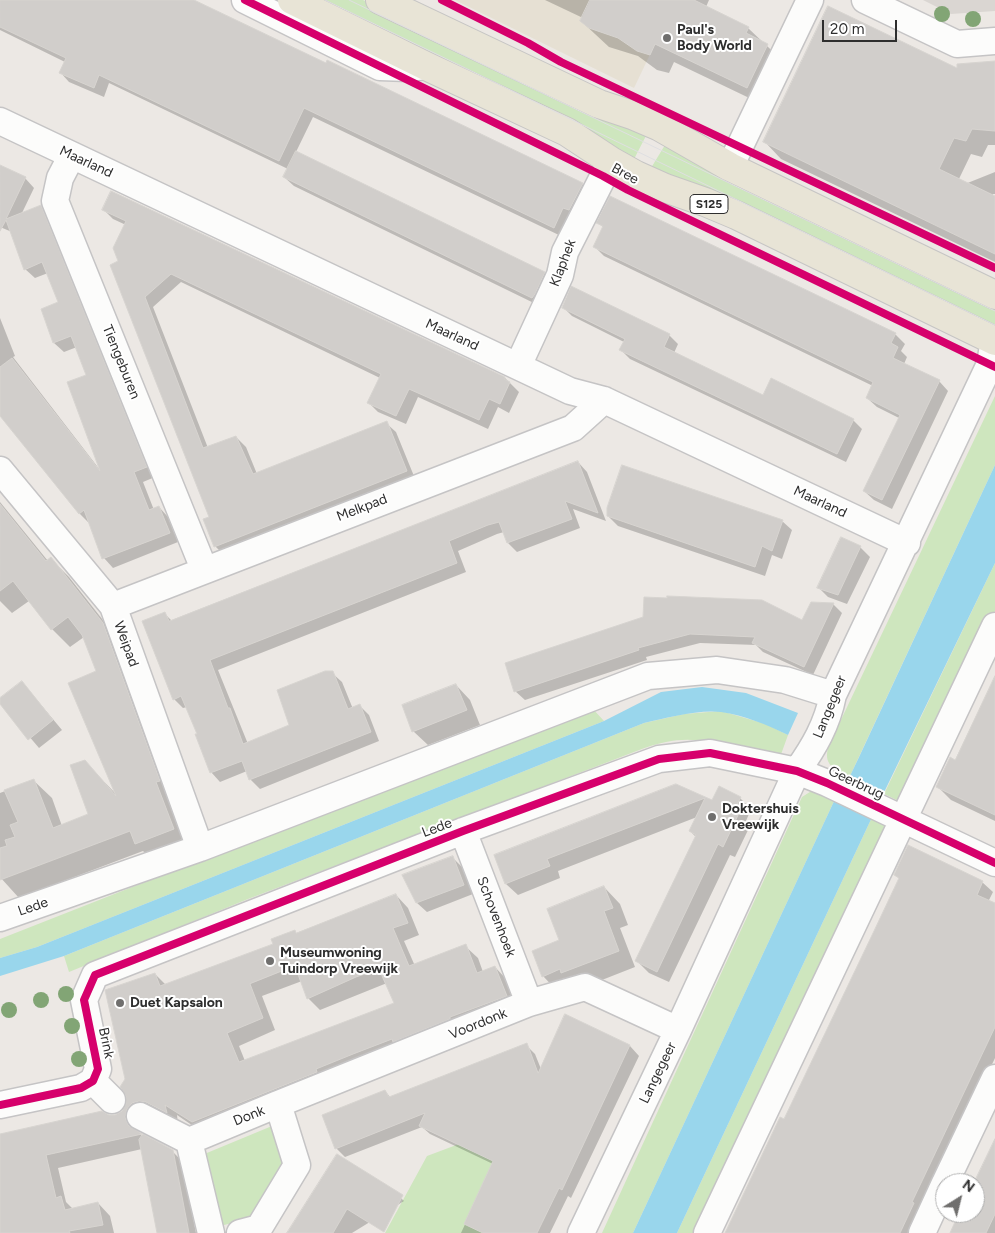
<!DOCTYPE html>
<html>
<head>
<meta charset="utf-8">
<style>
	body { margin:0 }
	#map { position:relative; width:995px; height:1233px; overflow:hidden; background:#ece8e4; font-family:Figtree,sans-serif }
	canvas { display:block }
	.north { position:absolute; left:935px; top:1173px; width:50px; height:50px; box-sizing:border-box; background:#fff; border:1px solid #ababab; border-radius:50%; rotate:36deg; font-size:14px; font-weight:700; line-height:20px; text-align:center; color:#2e2e2e }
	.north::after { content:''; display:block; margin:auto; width:18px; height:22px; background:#706f6e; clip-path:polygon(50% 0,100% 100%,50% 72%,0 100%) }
	.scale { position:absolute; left:822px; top:20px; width:75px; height:22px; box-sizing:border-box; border:2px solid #2e2e2e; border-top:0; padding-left:6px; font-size:15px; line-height:18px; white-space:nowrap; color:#2e2e2e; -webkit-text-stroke:4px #fff; paint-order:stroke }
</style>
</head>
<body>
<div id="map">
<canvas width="995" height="1233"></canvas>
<div class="north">N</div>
<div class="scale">20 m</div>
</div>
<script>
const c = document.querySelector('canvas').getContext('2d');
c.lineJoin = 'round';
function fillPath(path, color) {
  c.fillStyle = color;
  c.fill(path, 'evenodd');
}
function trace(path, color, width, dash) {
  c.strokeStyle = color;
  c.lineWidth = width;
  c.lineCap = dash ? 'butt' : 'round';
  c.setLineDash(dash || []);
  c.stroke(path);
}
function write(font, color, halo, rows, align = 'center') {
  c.font = font + ' Figtree,sans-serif';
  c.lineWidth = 4;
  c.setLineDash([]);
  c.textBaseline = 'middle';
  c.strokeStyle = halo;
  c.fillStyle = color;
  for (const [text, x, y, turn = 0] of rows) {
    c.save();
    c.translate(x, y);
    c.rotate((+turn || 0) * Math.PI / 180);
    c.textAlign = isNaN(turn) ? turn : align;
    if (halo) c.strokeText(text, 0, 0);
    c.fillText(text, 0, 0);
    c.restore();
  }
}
fillPath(new Path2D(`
	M455 0H676L634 88Z`), '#e6e0d3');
fillPath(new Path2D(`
	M309 0H363L500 66 649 130 632 163Z
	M668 140 995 306V333L651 168Z
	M995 396V465L850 776C834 769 822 765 829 745Z
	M995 563V611L907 796 901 802 884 794Z
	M592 708 604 721 37 947 0 958V939L557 720Z
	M721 711 766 724 788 735 779 760C743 750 703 734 666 742 646 746 627 755 608 762L248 899 69 972 64 956 644 723 684 714Z
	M813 790 836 797 633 1233H602L802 797Z
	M874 813 886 818 889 835 699 1233H677Z
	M272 1126 288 1169 257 1217 220 1226 202 1155Z
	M501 1134 484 1233H385L427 1156 459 1144Z`), '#cee6be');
fillPath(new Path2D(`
	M923 0H995V11L951 14Z`), '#dad6d2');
fillPath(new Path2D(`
	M995 465V563L874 813 677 1233H633L836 797 850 776 860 755Z
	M702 687 746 693 798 713 788 735C767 725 744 715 721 712 700 709 665 718 644 723L64 956 0 976V958L37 947 604 721 661 692Z`), '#99d6ec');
fillPath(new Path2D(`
	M0 0H191L582 184 592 193 563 237 313 117 296 152 544 273 554 282 542 307 294 186 284 177 288 169 109 83 104 97 69 82 60 72 65 62 0 30Z
	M545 0H709L706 7 748 28 786 64 766 106 674 62 669 73 657 70 638 56 609 47 581 21 583 18Z
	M995 62V145H988L982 157 971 154 957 183 960 186 995 172V194H993L983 217 995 197V262L781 159 765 142 958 70Z
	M0 167 25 178 34 188 22 213 41 206 50 216 155 477 143 482 154 510 159 507 168 517 178 542 113 568 104 558 89 523 80 514 0 414V318L15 356 13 357 100 470 88 376 77 347 64 352 54 343 42 310 59 303 48 273 35 278 25 269 12 232 0 227Z
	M112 193 505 378 519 392 509 413 498 407 488 429 418 397 406 424 378 412 369 403 380 378 181 282 153 307 208 448 236 437 246 447 257 474 386 423 396 432 416 481 225 556 215 546 211 518 120 262 126 225 113 219 104 210Z
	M611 198 896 335 905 344 901 351 907 357 904 364 939 381 948 391 892 509 874 500 864 491 899 418 877 407 867 398 873 386 604 256 595 247 604 228 598 223Z
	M563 307 669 335 678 344 674 353 764 396 853 420 862 429 846 462 630 359 621 350 624 342 572 316Z
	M578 462 587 472 606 521 573 509 580 528 517 552 508 543 504 532 497 534 458 551 466 572 218 670 248 744 291 726 332 673 342 682 353 709 360 706 369 715 379 741 260 789 250 779 247 771 220 782 211 772 199 734 187 707 183 708 174 699 165 614 172 621Z
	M0 502 48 561 51 559 69 577 121 643 191 848 155 862 143 851 19 898 0 877V793L33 780 52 798 62 826 89 815 85 762 116 794 97 672 84 637 70 647 52 629 29 601 12 613 0 601Z
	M608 516 782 521 792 530 782 559 772 555 765 576 618 526Z
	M860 547 870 557 847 604 828 597 819 588Z
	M668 599 803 622 833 604 842 613 813 675 763 652 756 645 700 643 646 657 647 660 525 700 515 691 644 618Z
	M995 679V821L951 800 937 786 956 761Z
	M22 682 62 730 39 748 0 702V700Z
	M456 685 470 700 480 725 428 745 413 731Z
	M675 785 713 802 740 798 751 809 746 821 750 826 735 857 730 855 669 982 649 973 637 961 696 837 690 831 697 817 558 871 560 878 518 895 506 884 495 856Z
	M452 857 462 867 473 894 427 912 417 903 404 876Z
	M895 875 982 882 993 892 988 902 995 905V1058L922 1213 915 1233H727L785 1121 900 879Z
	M604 887 620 904 628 925 620 928 635 967 579 989 559 993 543 976 561 941Z
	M396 895 408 908 419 935 404 941 415 966 465 946 478 958 483 972 495 967 507 980 519 1008 205 1134 177 1115 178 1124 139 1121 138 1133 172 1151 182 1161 196 1233H158L142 1149 58 1168 66 1202 73 1209 98 1203 110 1216 114 1233H0V1135L116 1116 124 1111 128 1105 126 1079 155 974 166 985 275 945 294 931 297 934ZM302 981 308 998 320 1010 387 983 396 1004 245 1061 239 1046 275 1030 262 996Z
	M566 1016 630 1046 639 1056 571 1198 568 1196 550 1233H461L493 1164 430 1134 422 1127 345 1157 336 1148 385 1091 391 1098 526 1045 535 1054 541 1069Z
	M995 1141V1233H951L961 1213H975V1183Z
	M337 1155 395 1192 404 1201 352 1233H288Z`), '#0003');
const building = new Path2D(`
	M0 0H194L326 63 327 60 583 183 569 210 563 208 554 228 304 108 279 161 99 75 94 88 59 73 66 58 0 27Z
	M590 0H694L749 27 746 33 768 44 747 88 655 44 650 55 637 51 618 38 589 28 580 21Z
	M828 6 957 68V64L995 61V131L972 129 966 141 954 138 939 169 995 196V254L763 142Z
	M296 151 545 272 535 294 532 298 283 177Z
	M0 165 26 177 6 219 41 205 147 467 134 472 149 510 159 506 170 533 102 559 84 510 79 514 0 416V367L12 358 100 471 67 382 86 375 71 336 53 343 41 309 58 302 42 262 24 270 6 220 0 231Z
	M111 191 505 377 504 379 510 382 500 404 489 399 479 420 409 389 396 416 367 403 381 374 171 274 145 297 203 448 236 436 253 474 387 421 407 471 214 547 203 519 209 517 110 265 118 261 113 248 126 221 102 210Z
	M610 196 896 333 891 343 898 347 893 358 940 380 882 500 863 491 900 415 866 398 873 382 593 247 603 226 596 223Z
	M571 286 670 334 664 347 763 395 771 378 854 419 837 454 619 350 625 339 562 308Z
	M578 461 598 513 565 501 572 519 507 543 499 522 488 525 449 541 457 563 210 660 228 708H230L243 744 289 725 277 690 325 671H333L348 709 360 704 371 732 249 780 242 761 210 773 195 734H197L181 696 173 700 142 621 165 612 169 621Z
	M622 465 783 520 772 551 762 546 755 567 607 516V508Z
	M0 504 46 561 51 557 103 623 160 781 156 782 174 829 135 844 130 831 0 880V848L7 846 5 840 15 837 10 825 18 822 4 790 34 779 53 828 88 814 70 765 85 760 116 796 68 683 96 671 82 635 68 617 51 630 13 581 0 591Z
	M841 537 861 546 838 595 817 588Z
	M667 596 762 600 802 620 811 602 834 603 804 667 752 643 755 637 690 634 638 648 639 650 514 692 505 663 643 617 644 597 667 598Z
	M995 676V815L936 787 950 757 955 760Z
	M22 681 53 720 28 740 0 704V698Z
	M456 684 467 710 412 732 402 705Z
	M676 784 712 800 719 786 741 797 734 810 739 813 723 847 718 844 657 972 635 961 696 835 689 831 705 798 547 859 550 866 505 884 494 855Z
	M908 845 983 881 977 895 995 903V1027L912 1202 914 1203 900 1233H725L780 1117 784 1119 874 931 899 878 894 875Z
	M453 856 464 885 416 903 402 875Z
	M604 886 613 908 604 911 619 951 561 973 560 969 542 977 532 951 559 940 547 909Z
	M396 894 408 923 393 928 409 966 466 944 477 973 495 966 507 996 450 1017V1019L393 1042 392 1039 353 1054 316 1069 317 1072 192 1122 165 1105 167 1113 146 1102 139 1101 132 1103 127 1109 125 1117 128 1125 142 1134 46 1155 56 1198 61 1196 65 1210 98 1202 103 1225 69 1231 70 1233H0V1134L102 1111 109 1115H115L122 1111 126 1104V1096L120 1087 125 1079 105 990 155 973 160 986 273 944 271 939 295 930 296 933ZM295 966 307 999 356 977 379 969 394 1003 239 1062 227 1033 263 1018 250 984Z
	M565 1014 630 1045 562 1190 559 1188 537 1233H483L464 1224 493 1161 419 1126 425 1113 335 1149 322 1115 385 1090 389 1097 527 1043 538 1073Z
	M143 1134 173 1150 189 1233H157L139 1140Z
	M995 1139V1214L986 1233H950L959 1213H975V1183H974Z
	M337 1154 403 1195 384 1232 347 1209 333 1233H287Z`);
fillPath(building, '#d1cecb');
trace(building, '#d7d4d0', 1);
const street = new Path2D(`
	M245 0 380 67 408 68 426 66
	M865 0 957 44 995 41
	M0 121 570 391 604 400 907 543
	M72 155 60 178 55 201 204 569
	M730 167 810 0
	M518 366 560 275 565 252 611 161
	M0 470 113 606 200 848
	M113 606 573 428 604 400
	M463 831 529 1003
	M0 918 200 848 648 676 717 670 785 680 833 695
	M93 1081 112 1100
	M278 1104 529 1003 585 987 678 1030
	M0 1105 81 1088 93 1081 98 1069 84 1000 95 975 463 831 659 759 710 753 797 771 827 783 995 863
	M140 1116 189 1141
	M189 1141 278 1104 297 1165 259 1228 240 1233
	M189 1141 211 1233
	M945 1183 995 1078
	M581 1233 678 1030 797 771C814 747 827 725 833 695L990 364 994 340
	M707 1233 995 626
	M922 1233 945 1183`);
const primary = new Path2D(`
	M292 0 426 66 567 132 611 161 636 175 665 188 705 202 736 215 995 341
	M380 0 599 104 632 115 660 127 730 167 995 295`);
trace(street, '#c5c4c5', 29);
trace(primary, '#c6c5c4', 30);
trace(street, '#fcfcfb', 26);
trace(primary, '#e8e4d6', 28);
trace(new Path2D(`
	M325 0 995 325
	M349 0 995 311`), '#dfdfe1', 1);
trace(new Path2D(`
	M245 0 603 176 628 190 995 367
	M442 0 528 43 561 62 995 268
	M0 1105 81 1088 93 1081 98 1069 84 1000 95 975 463 831 659 759 710 753 797 771 827 783 995 863`), '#d6006c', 8);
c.fillStyle = '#82a575';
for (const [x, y] of [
	[942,14],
	[973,19],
	[66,994],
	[41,1000],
	[9,1010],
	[72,1026],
	[79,1059]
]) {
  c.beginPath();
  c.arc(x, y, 8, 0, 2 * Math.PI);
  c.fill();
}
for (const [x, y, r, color] of [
	[667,38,5,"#706f6e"],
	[712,817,5,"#706f6e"],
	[270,961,5,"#706f6e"],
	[120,1003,5,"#706f6e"]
]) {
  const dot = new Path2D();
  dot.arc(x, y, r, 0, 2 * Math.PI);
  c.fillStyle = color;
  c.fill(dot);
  trace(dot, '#fff', 2);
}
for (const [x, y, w] of [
	[709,204,38]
]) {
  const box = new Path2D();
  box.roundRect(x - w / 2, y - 9.5, w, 19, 4);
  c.fillStyle = '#fff';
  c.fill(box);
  trace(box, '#2e2e2e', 1);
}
write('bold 12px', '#2e2e2e', null, [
	["S125",709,204]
]);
write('bold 14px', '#2e2e2e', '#fff', [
	["Paul's",677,30],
	["Body World",677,46],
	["Doktershuis",722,809],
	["Vreewijk",722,825],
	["Museumwoning",280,953],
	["Tuindorp Vreewijk",280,969],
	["Duet Kapsalon",130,1003]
], 'left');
write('14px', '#2e2e2e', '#fff', [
	["Maarland",86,162,25],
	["Bree",625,174,29],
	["Klaphek",563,263,-69],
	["Maarland",452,335,25],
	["Tiengeburen",121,362,68],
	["Maarland",820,502,25],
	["Melkpad",362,508,-21],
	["Weipad",126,644,70],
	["Langegeer",830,707,-68],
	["Geerbrug",856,783,25],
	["Lede",437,828,-21],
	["Lede",33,907,-19],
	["Schovenhoek",496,917,69],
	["Voordonk",478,1024,-22],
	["Brink",106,1043,78],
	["Langegeer",658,1073,-64],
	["Donk",249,1116,-22]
]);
</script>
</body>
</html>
